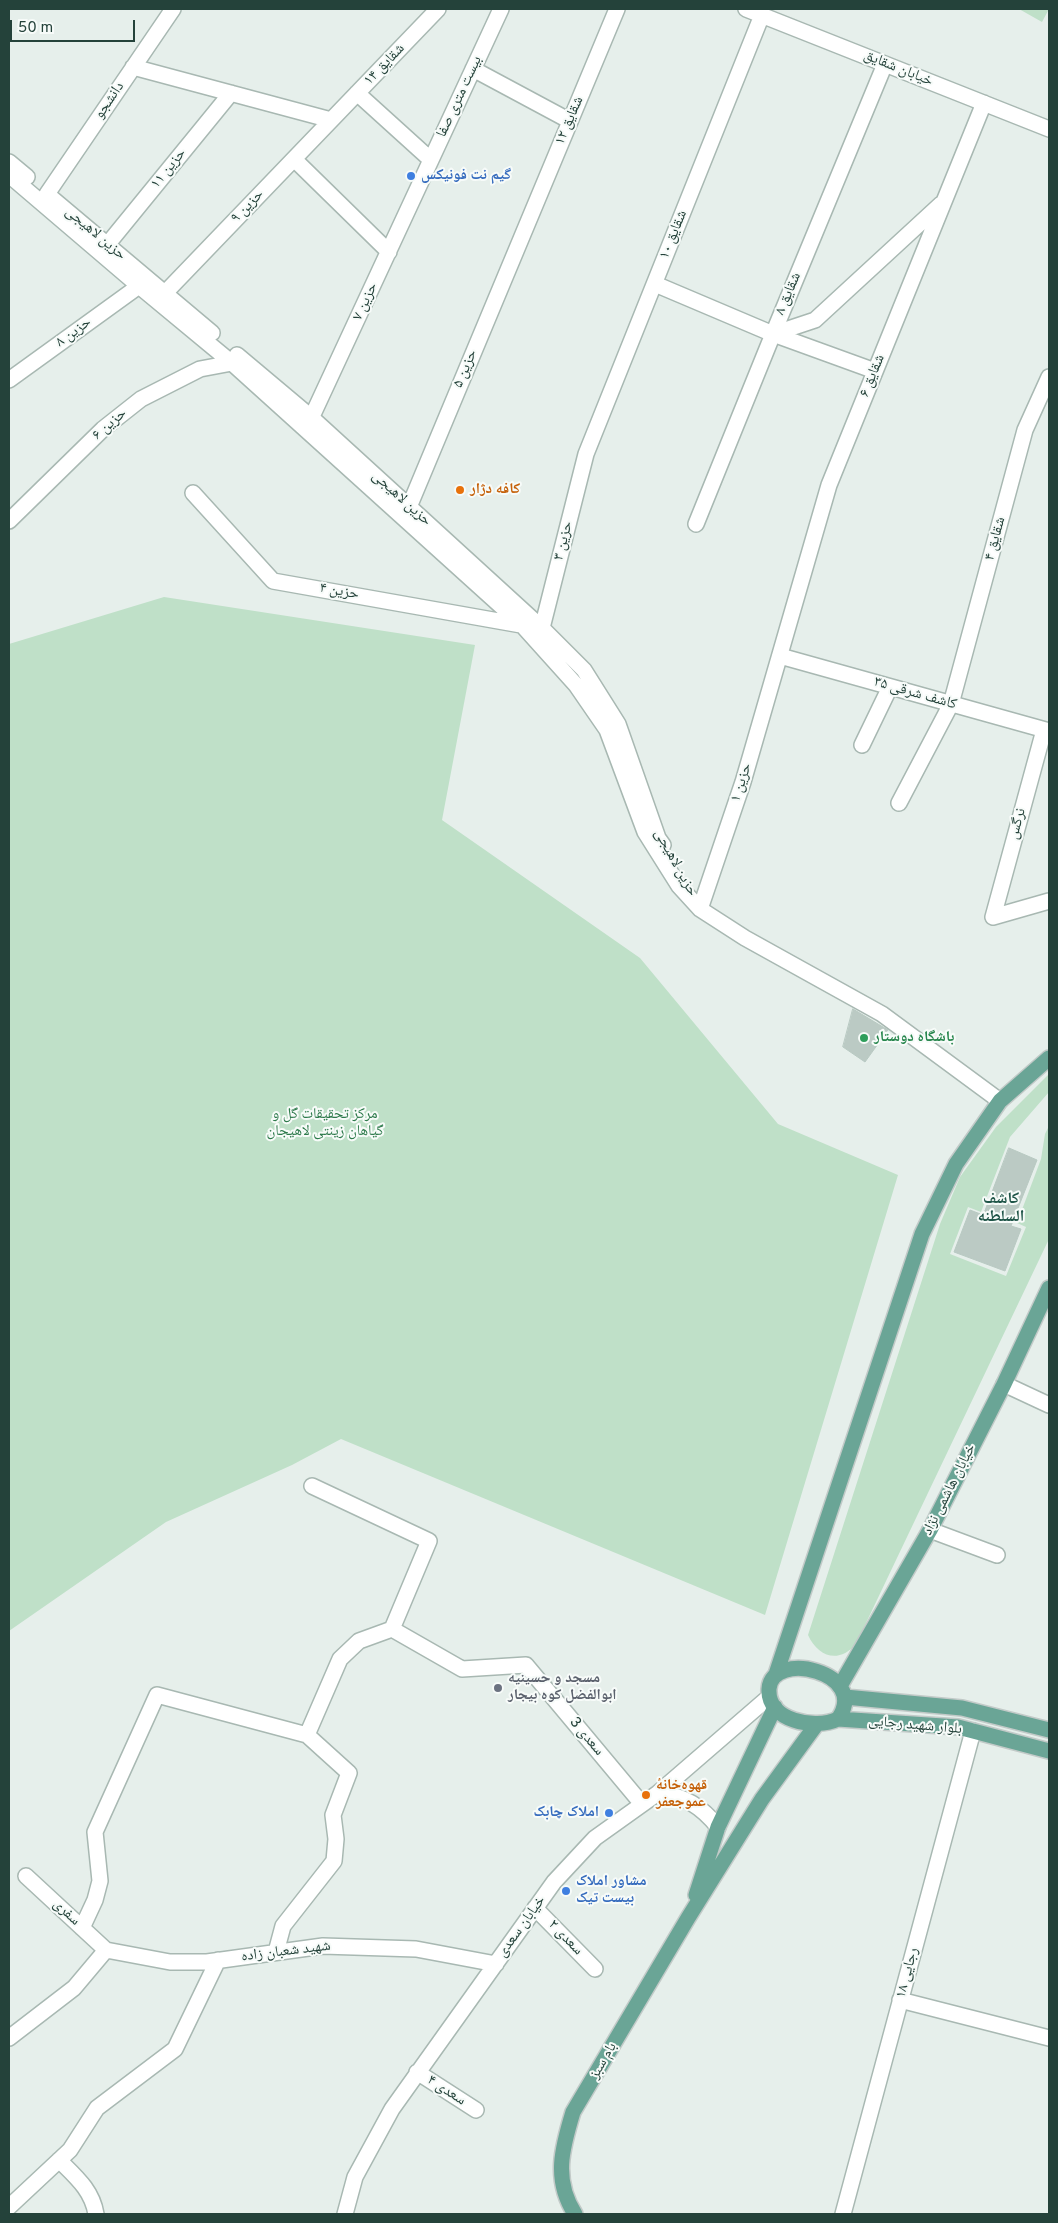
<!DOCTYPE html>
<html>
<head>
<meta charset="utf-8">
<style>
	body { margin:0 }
	#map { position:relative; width:1058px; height:2223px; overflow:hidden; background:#e6efeb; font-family:Overpass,sans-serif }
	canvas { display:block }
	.frame { position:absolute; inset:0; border:10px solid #24423a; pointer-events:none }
	.scale { position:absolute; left:10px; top:20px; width:125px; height:22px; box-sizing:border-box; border:2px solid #24423a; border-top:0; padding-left:6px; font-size:15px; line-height:18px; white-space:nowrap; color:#24423a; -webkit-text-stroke:4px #f7fbf9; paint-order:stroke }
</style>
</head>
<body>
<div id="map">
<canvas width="1058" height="2223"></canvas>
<div class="frame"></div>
<div class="scale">50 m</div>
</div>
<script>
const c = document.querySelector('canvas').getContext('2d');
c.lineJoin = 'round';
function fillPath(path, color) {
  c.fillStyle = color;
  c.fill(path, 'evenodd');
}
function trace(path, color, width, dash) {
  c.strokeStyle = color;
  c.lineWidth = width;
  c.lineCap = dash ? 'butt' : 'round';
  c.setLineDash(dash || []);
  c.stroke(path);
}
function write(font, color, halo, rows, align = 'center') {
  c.font = font + ' Overpass,"Noto Naskh Arabic",sans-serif';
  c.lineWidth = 4;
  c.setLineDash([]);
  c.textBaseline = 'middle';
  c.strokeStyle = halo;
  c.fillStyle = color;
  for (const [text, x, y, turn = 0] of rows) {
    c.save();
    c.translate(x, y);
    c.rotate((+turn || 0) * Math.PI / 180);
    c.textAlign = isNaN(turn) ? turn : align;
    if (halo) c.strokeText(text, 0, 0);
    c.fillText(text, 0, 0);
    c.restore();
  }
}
fillPath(new Path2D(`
	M1019 9H1049L1042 22Z
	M164 597 475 645 442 820 640 958 778 1124 898 1175 765 1615 341 1439 292 1465 166 1522 9 1631V644Z
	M1049 1074V1092L1010 1137 981 1212 968 1207 950 1254 1006 1276 1026 1227 1017 1223 1041 1159 1045 1134 1049 1126V1239L856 1644C839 1664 818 1657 808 1635L940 1224 960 1177 996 1127Z`), '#bfe0c8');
const building = new Path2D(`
	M853 1009 888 1030 865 1062 843 1047Z
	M1009 1148 1037 1160 1011 1226 1021 1229 1005 1271 954 1252 970 1210 983 1215Z`);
fillPath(building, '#bbcac4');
trace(building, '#b8c9c2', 1);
const minor = new Path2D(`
	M746 9 1049 129
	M133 67 331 120
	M473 69 570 121
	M357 93 431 160
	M294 159 389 252
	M9 162 27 177
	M9 175 139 286 232 363 522 625 576 685 607 730 645 832 679 886 700 909 745 938 882 1014 1000 1101
	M47 194 173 9
	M48 195 212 333
	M107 245 231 93
	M655 284 773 334 875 371
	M165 293 438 9
	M773 334 815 320 941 204
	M237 355 312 418 542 628 584 670 618 724 658 838 663 845
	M9 380 139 286
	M308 425 501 9
	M193 493 273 581 521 625
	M409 507 617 9
	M9 521 103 429 141 399 200 369 232 363
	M696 524 773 334 885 64
	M542 628 586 454 762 15
	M780 656 1049 731
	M862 745 890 687
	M899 803 951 704 1025 430 1049 377
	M700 909 743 782 829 485 984 103
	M993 917 1044 730
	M993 917 1049 901
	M1004 1384 1049 1405
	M930 1530 997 1555
	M392 1629 462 1669 526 1665 642 1804
	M307 1735 340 1659 359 1641 392 1629 429 1541 312 1486
	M658 1793C684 1795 702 1807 718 1827
	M26 1876 106 1950
	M535 1908 595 1969
	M82 1928 95 1900 100 1881 95 1832 157 1695 307 1735 349 1773 333 1815 336 1839 334 1861 283 1926 276 1952
	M106 1950 170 1962H207L323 1946 416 1949 496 1964
	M900 2000 1049 2038
	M9 2038 74 1988 106 1950
	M417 2072 476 2110
	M59 2160C76 2177 92 2190 96 2214
	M9 2207 70 2150 97 2108 175 2049 218 1960
	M345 2214 355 2177 392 2109 554 1882 595 1838 658 1793 769 1697
	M843 2214 973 1731`);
const major = new Path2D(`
	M776 1674 922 1234 956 1164 1000 1101 1049 1058
	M840 1686 930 1530 1004 1384 1049 1288
	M845 1697 962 1708 1049 1730
	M838 1719C871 1672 771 1649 769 1689 767 1721 815 1730 838 1719L958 1727 1049 1751
	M696 1895 718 1827 775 1707
	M575 2214C553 2180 562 2148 573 2112L688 1918 762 1799 816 1725`);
trace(minor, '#a8b8b2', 18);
trace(major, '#c2cac8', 18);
trace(minor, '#fff', 15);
trace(major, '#6aa596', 15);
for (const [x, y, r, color] of [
	[411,176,5,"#3f7fe0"],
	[460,490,5,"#e8710a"],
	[864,1038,5,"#2e9e5b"],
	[498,1688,5,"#6b7280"],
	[646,1795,5,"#e8710a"],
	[609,1813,5,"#3f7fe0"],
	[566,1891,5,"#3f7fe0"]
]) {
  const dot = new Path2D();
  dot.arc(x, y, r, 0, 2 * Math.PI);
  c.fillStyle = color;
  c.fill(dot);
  trace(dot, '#f7fbf9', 2);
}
write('15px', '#24423a', '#f7fbf9', [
	["شقایق ۱۴",385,65,-46],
	["خیابان شقایق",898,69,22],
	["بیست متری صفا",460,97,-65],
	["دانشجو",110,101,-56],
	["شقایق ۱۲",570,121,-67],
	["حزین ۱۱",169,169,-51],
	["حزین ۹",248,207,-46],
	["حزین لاهیجی",95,234,40],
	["شقایق ۱۰",674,235,-68],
	["شقایق ۸",789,294,-67],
	["حزین ۷",366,302,-65],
	["حزین ۸",74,333,-36],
	["حزین ۵",466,369,-67],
	["شقایق ۶",873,376,-68],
	["حزین ۶",110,425,-41],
	["حزین لاهیجی",401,499,42],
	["شقایق ۴",996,539,-75],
	["حزین ۳",564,541,-76],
	["حزین ۴",339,592,10],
	["کاشف شرقی ۳۵",915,694,16],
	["حزین ۱",742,783,-72],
	["نرگس",1018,824,-75],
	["حزین لاهیجی",675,863,61],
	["خیابان هاشمی نژاد",950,1490,-63],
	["بلوار شهید رجایی",915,1726,5],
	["سعدی 3",586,1737,50],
	["سفری",66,1913,43],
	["خیابان سعدی",522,1927,-54],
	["سعدی ۲",565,1938,46],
	["شهید شعبان زاده",286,1952,-7],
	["رجایی ۱۸",908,1973,-75],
	["بام سبز",604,2061,-60],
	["سعدی ۴",446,2091,33]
]);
write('bold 15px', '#366cbe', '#f7fbf9', [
	["گیم نت فونیکس",421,176],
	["املاک چابک",599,1813,"right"],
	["مشاور املاک",576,1882],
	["بیست تیک",576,1899]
], 'left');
write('bold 15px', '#c56008', '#f7fbf9', [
	["کافه دژار",470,490],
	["قهوه‌خانهٔ",656,1786],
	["عموجعفر",656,1803]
], 'left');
write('bold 15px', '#27864d', '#f7fbf9', [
	["باشگاه دوستار",874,1038]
], 'left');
write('15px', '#2d7a4b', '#f7fbf9', [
	["مرکز تحقیقات گل و",325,1115],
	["گیاهان زینتی لاهیجان",325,1132]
]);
write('bold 15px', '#5b616d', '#f7fbf9', [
	["مسجد و حسینیه",508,1679],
	["ابوالفضل کوه بیجار",508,1696]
], 'left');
write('bold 16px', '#1f5548', '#f7fbf9', [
	["کاشف",1001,1200],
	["السلطنه",1001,1218]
]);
</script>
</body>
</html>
